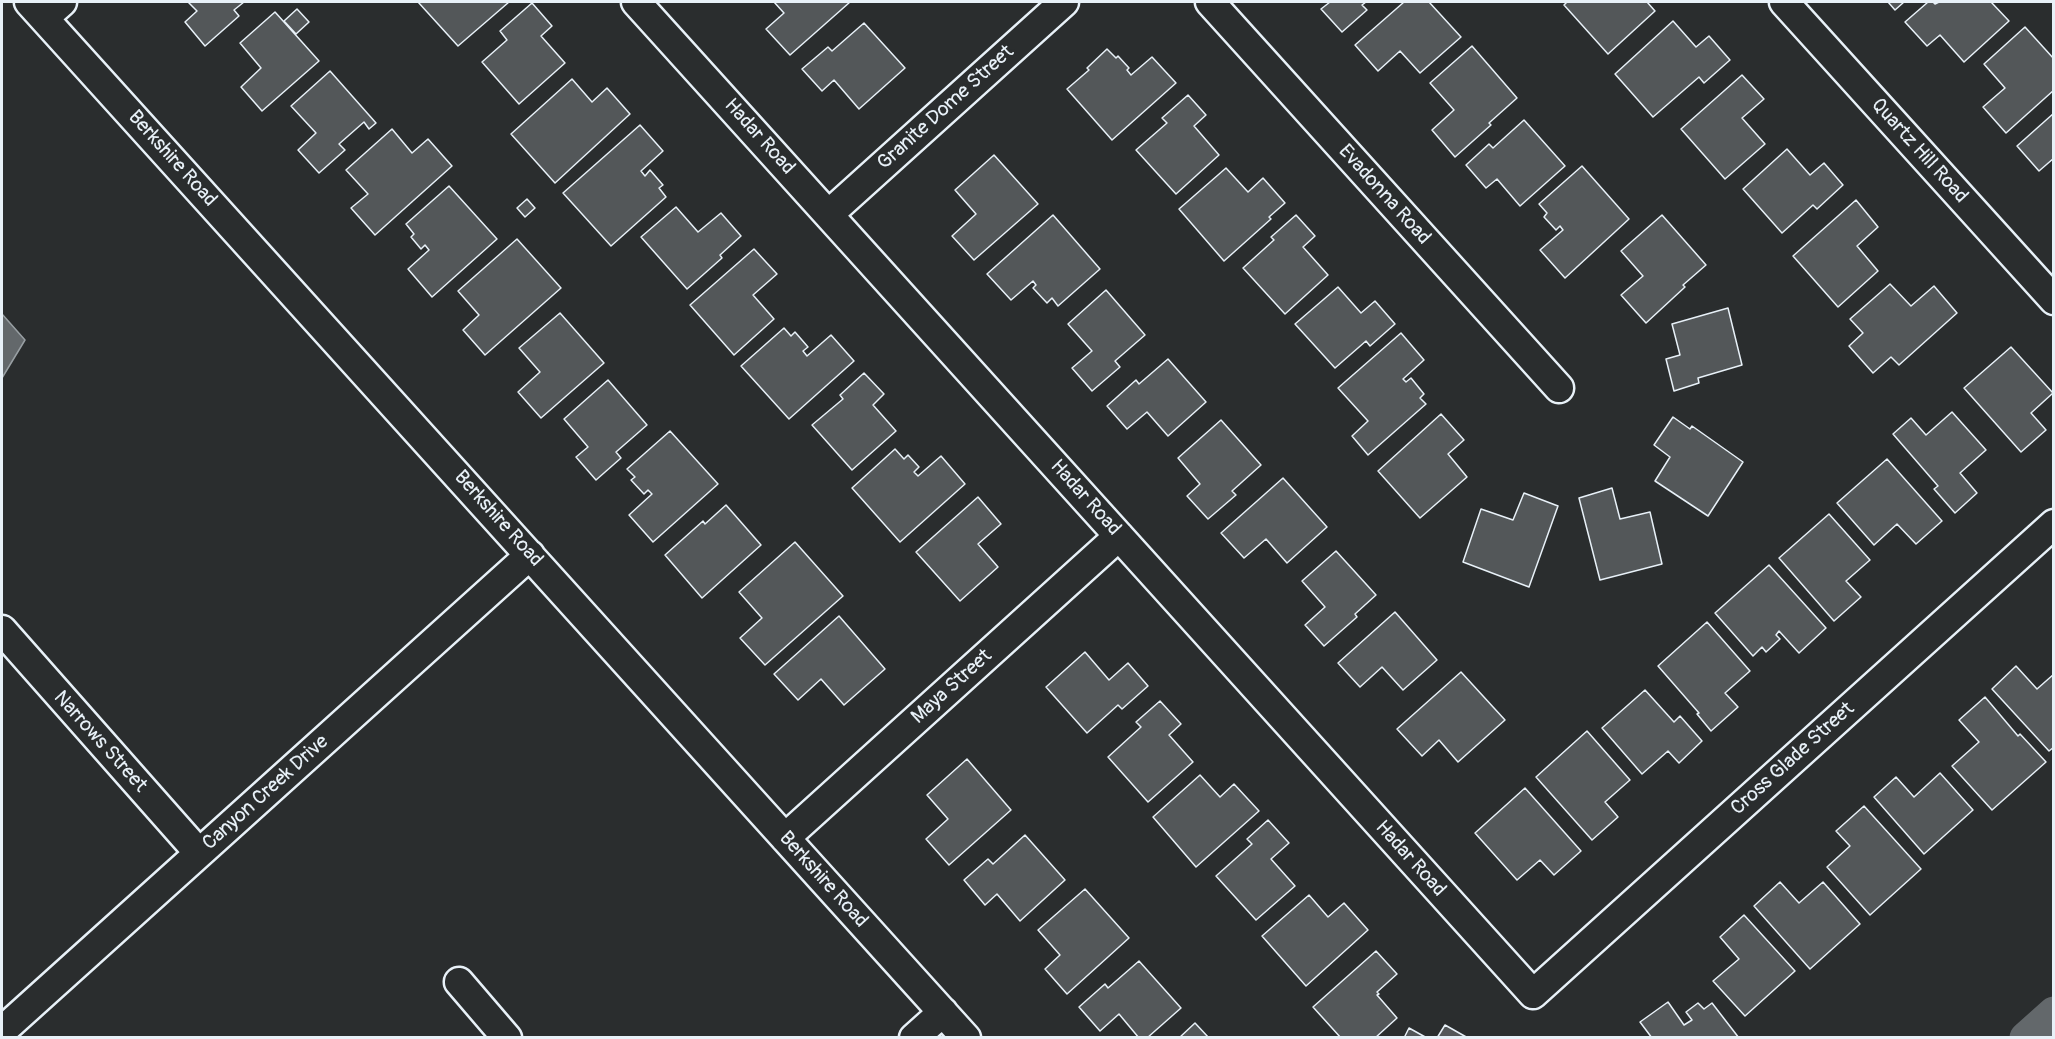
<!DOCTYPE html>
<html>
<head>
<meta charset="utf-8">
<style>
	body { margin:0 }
	#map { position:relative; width:2055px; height:1039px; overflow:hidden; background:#2a2d2e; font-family:Pangolin,sans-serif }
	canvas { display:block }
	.frame { position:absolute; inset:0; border:3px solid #e8f1f8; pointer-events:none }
</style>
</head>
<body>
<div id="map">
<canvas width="2055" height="1039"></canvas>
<div class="frame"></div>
</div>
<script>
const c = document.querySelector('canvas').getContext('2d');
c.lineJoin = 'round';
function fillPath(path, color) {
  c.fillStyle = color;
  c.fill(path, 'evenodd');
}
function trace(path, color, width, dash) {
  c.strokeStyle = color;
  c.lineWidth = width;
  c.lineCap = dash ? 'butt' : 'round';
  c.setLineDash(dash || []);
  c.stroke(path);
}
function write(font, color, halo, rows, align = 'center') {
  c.font = font + ' Pangolin,sans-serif';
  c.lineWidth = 5;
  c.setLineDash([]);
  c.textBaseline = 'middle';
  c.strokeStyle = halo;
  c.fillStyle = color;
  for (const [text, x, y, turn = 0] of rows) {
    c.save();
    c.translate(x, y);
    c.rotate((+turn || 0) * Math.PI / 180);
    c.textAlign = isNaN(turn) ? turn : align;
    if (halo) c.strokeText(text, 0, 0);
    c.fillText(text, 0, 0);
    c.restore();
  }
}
const water = new Path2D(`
	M2 314 25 340 2 378Z`);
fillPath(water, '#63686b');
trace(water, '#989fa3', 1.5);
trace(new Path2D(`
	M2026 1038 2054 1013`), '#63686b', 33);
const building = new Path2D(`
	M188 2H244L234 10 239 16 205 46 185 22 197 11Z
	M418 2H509L458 46Z
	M774 2H850L790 55 766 29 784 13Z
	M1330 2H1366L1362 5 1367 10 1342 32 1321 9Z
	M1404 2H1429L1461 37 1420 73 1400 51 1378 71 1355 45Z
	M1567 2H1647L1655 11 1608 54 1564 5Z
	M1888 2H1904L1895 10Z
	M1928 2H1933L1935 4 1939 2H1991L2009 21 1964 62 1940 35 1927 46 1905 22Z
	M532 3 552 26 541 36 565 63 519 104 482 62 507 40 500 31Z
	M297 9 309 22 296 34 284 21Z
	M275 12 319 61 262 111 241 87 261 68 240 43Z
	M1673 21 1696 47 1709 36 1730 60 1704 83 1699 77 1653 117 1615 74Z
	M864 23 905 68 859 109 834 80 822 91 802 69 828 47 832 51Z
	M2025 27 2054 59V90L2006 133 1983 107 2005 88 1984 64Z
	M1472 46 1517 98 1489 123 1491 125 1455 157 1432 130 1454 110 1430 83Z
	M1107 49 1116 58 1118 56 1129 68 1127 70 1131 75 1152 57 1176 83 1112 140 1067 89 1089 70 1087 68Z
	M330 71 376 123 369 129 364 122 339 144 345 150 319 173 298 150 316 133 291 106Z
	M1742 75 1764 99 1742 118 1765 144 1725 179 1681 129Z
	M572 79 592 102 607 88 630 114 555 183 511 134Z
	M1188 95 1206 115 1194 126 1219 155 1176 194 1136 150 1167 123 1162 118Z
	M2054 113V158L2039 171 2017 146Z
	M1524 120 1565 166 1520 206 1497 179 1486 188 1466 165 1489 144 1493 148Z
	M640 125 663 151 641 171 645 176 650 170 663 185 659 188 666 197 611 246 563 193Z
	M392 129 412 153 428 139 452 166 375 235 351 208 368 194 346 170Z
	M1787 149 1810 175 1824 163 1843 185 1817 209 1813 205 1782 233 1743 189Z
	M994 155 1038 204 974 260 952 236 976 214 955 190Z
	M1582 166 1629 219 1565 278 1540 250 1563 230 1560 226 1556 230 1544 217 1547 213 1539 204Z
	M1226 168 1248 192 1263 178 1285 203 1269 217 1271 219 1224 261 1179 209Z
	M449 186 497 239 432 297 408 269 429 250 425 245 421 249 411 237 414 234 406 224Z
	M527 199 535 208 525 217 517 208Z
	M1856 200 1878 227 1857 246 1878 271 1838 307 1793 256Z
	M676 207 698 232 721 213 741 236 720 255 722 258 687 289 641 237Z
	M1053 215 1100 269 1058 306 1052 298 1047 303 1033 288 1036 285 1033 281 1011 300 987 274Z
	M1296 215 1315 236 1303 247 1328 275 1285 314 1243 268 1274 240 1271 237Z
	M1662 215 1706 265 1683 285 1685 287 1646 323 1621 295 1643 276 1621 251Z
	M517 239 561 288 485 355 463 330 479 315 458 291Z
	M754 249 777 274 753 295 774 319 734 355 690 305Z
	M1890 284 1911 306 1934 286 1957 313 1899 365 1891 357 1873 373 1849 346 1863 333 1850 319Z
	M1338 287 1361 313 1375 301 1395 324 1370 346 1366 341 1335 368 1295 324Z
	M1106 290 1145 335 1115 361 1120 367 1092 391 1072 368 1092 351 1068 324Z
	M1728 308 1742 365 1698 378 1699 383 1674 391 1666 359 1680 355 1672 324Z
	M560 313 604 363 541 418 518 392 540 372 519 348Z
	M784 328 791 336 795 332 808 347 803 351 807 356 831 335 854 361 789 419 741 366Z
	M1401 333 1424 360 1403 379 1406 382 1411 378 1424 394 1420 398 1426 404 1368 455 1352 436 1368 421 1338 388Z
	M2011 347 2053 393 2031 413 2046 430 2021 452 1964 388Z
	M1168 359 1206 402 1168 436 1147 412 1127 429 1107 406 1136 380 1139 384Z
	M864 373 884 394 873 405 896 431 852 470 812 425 843 399 840 395Z
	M608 380 647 425 616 452 621 458 596 480 576 457 588 447 564 419Z
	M1952 412 1986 450 1960 473 1977 493 1955 513 1934 489 1938 486 1893 434 1911 418 1926 435Z
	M1441 414 1464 440 1448 454 1467 477 1420 518 1378 471Z
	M1673 417 1690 429 1692 426 1743 462 1708 516 1655 481 1670 457 1654 445Z
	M1221 420 1261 465 1232 491 1236 495 1208 519 1187 496 1200 484 1178 458Z
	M670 431 718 484 653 542 629 515 652 494 648 490 644 494 631 480 635 477 627 469Z
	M895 449 904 459 908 455 919 467 914 472 918 476 941 456 965 484 900 542 852 488Z
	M1887 459 1942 521 1916 544 1897 524 1874 545 1837 503Z
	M1283 478 1327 527 1287 563 1266 539 1244 558 1221 533Z
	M1612 488 1620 519 1650 512 1662 564 1600 580 1579 498Z
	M1524 493 1558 506 1529 587 1463 562 1481 509 1513 520Z
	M978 497 1001 524 978 544 998 567 960 601 916 552Z
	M726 505 761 545 702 598 665 555 703 521 705 524Z
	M1829 514 1870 560 1846 581 1861 597 1834 621 1779 558Z
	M795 542 843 596 765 665 740 638 762 618 739 592Z
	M1336 551 1376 595 1355 614 1357 617 1324 646 1305 625 1325 607 1302 581Z
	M1769 565 1826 628 1799 653 1779 631 1776 635 1780 639 1766 652 1762 647 1753 656 1715 613Z
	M1395 612 1437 660 1403 690 1382 667 1360 687 1338 663Z
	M839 616 885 669 844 705 821 679 798 700 774 674Z
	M1707 622 1750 671 1725 693 1738 707 1711 731 1697 714 1699 713 1658 666Z
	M1085 652 1109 680 1128 663 1148 686 1122 709 1118 705 1087 733 1046 687Z
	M2016 666 2037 689 2054 674V747L2049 751 1992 689Z
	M1461 672 1505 720 1458 762 1439 740 1422 756 1397 729Z
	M1645 690 1674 722 1680 716 1702 741 1679 763 1668 751 1642 774 1602 728Z
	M1985 697 2018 736 2020 734 2046 762 1992 810 1952 766 1979 742 1959 720Z
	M1160 701 1181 724 1169 735 1193 762 1148 802 1108 757 1141 727 1136 722Z
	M1587 731 1630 780 1605 802 1618 817 1592 840 1536 777Z
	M967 759 1011 810 949 865 926 839 948 819 927 795Z
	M1940 773 1973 810 1924 854 1874 797 1896 777 1914 797Z
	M1200 775 1220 797 1234 784 1259 811 1196 867 1153 817Z
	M1525 788 1581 851 1554 875 1540 860 1517 880 1475 833Z
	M1864 806 1921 869 1870 915 1827 867 1850 846 1836 831Z
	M1268 820 1289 843 1271 859 1295 886 1256 920 1216 876 1252 844 1247 839Z
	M1025 835 1065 880 1020 921 997 894 985 905 964 880 988 859 993 864Z
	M1780 882 1799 903 1823 882 1860 924 1810 969 1754 906Z
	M1085 889 1129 938 1067 994 1045 969 1060 955 1038 930Z
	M1309 895 1328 917 1344 903 1368 930 1306 986 1262 936Z
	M1744 915 1795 971 1745 1016 1713 981 1739 959 1720 937Z
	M1376 951 1397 974 1377 992 1379 994 1377 995 1397 1018 1375 1038H1341L1313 1007Z
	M1139 961 1181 1008 1147 1038H1139L1119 1014 1100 1031 1079 1007 1105 984 1108 988Z
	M1668 1002 1684 1025 1692 1020 1686 1012 1698 1003 1704 1009 1712 1003 1739 1038H1652L1640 1022Z
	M1195 1023 1209 1038H1179Z
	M1445 1025 1468 1038H1437Z
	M1409 1028 1427 1038H1404Z`);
fillPath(building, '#535759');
trace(building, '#e8f1f8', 1.5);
const minor = new Path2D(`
	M29 2 966 1038
	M636 2 1533 994 2054 524
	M1210 2 1559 388
	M1784 2 2054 300
	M44 18 62 2
	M829 214 1064 2
	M2 630 199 853
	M785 838 1119 536
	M459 982 507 1038
	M2 1031 530 555
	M914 1038 943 1012`);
trace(minor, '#e8f1f8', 33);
trace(minor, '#2a2d2e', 28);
write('20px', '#e8f1f8', '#2a2d2e', [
	["Granite Dome Street",946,108,-42],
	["Hadar Road",759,137,48],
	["Quartz Hill Road",1919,151,48],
	["Berkshire Road",172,159,48],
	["Evadonna Road",1384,195,48],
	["Hadar Road",1085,498,48],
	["Berkshire Road",498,519,48],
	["Maya Street",952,687,-42],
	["Narrows Street",100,742,48],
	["Cross Glade Street",1793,759,-42],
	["Canyon Creek Drive",266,793,-42],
	["Hadar Road",1410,859,48],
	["Berkshire Road",823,880,48]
]);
</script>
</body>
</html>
